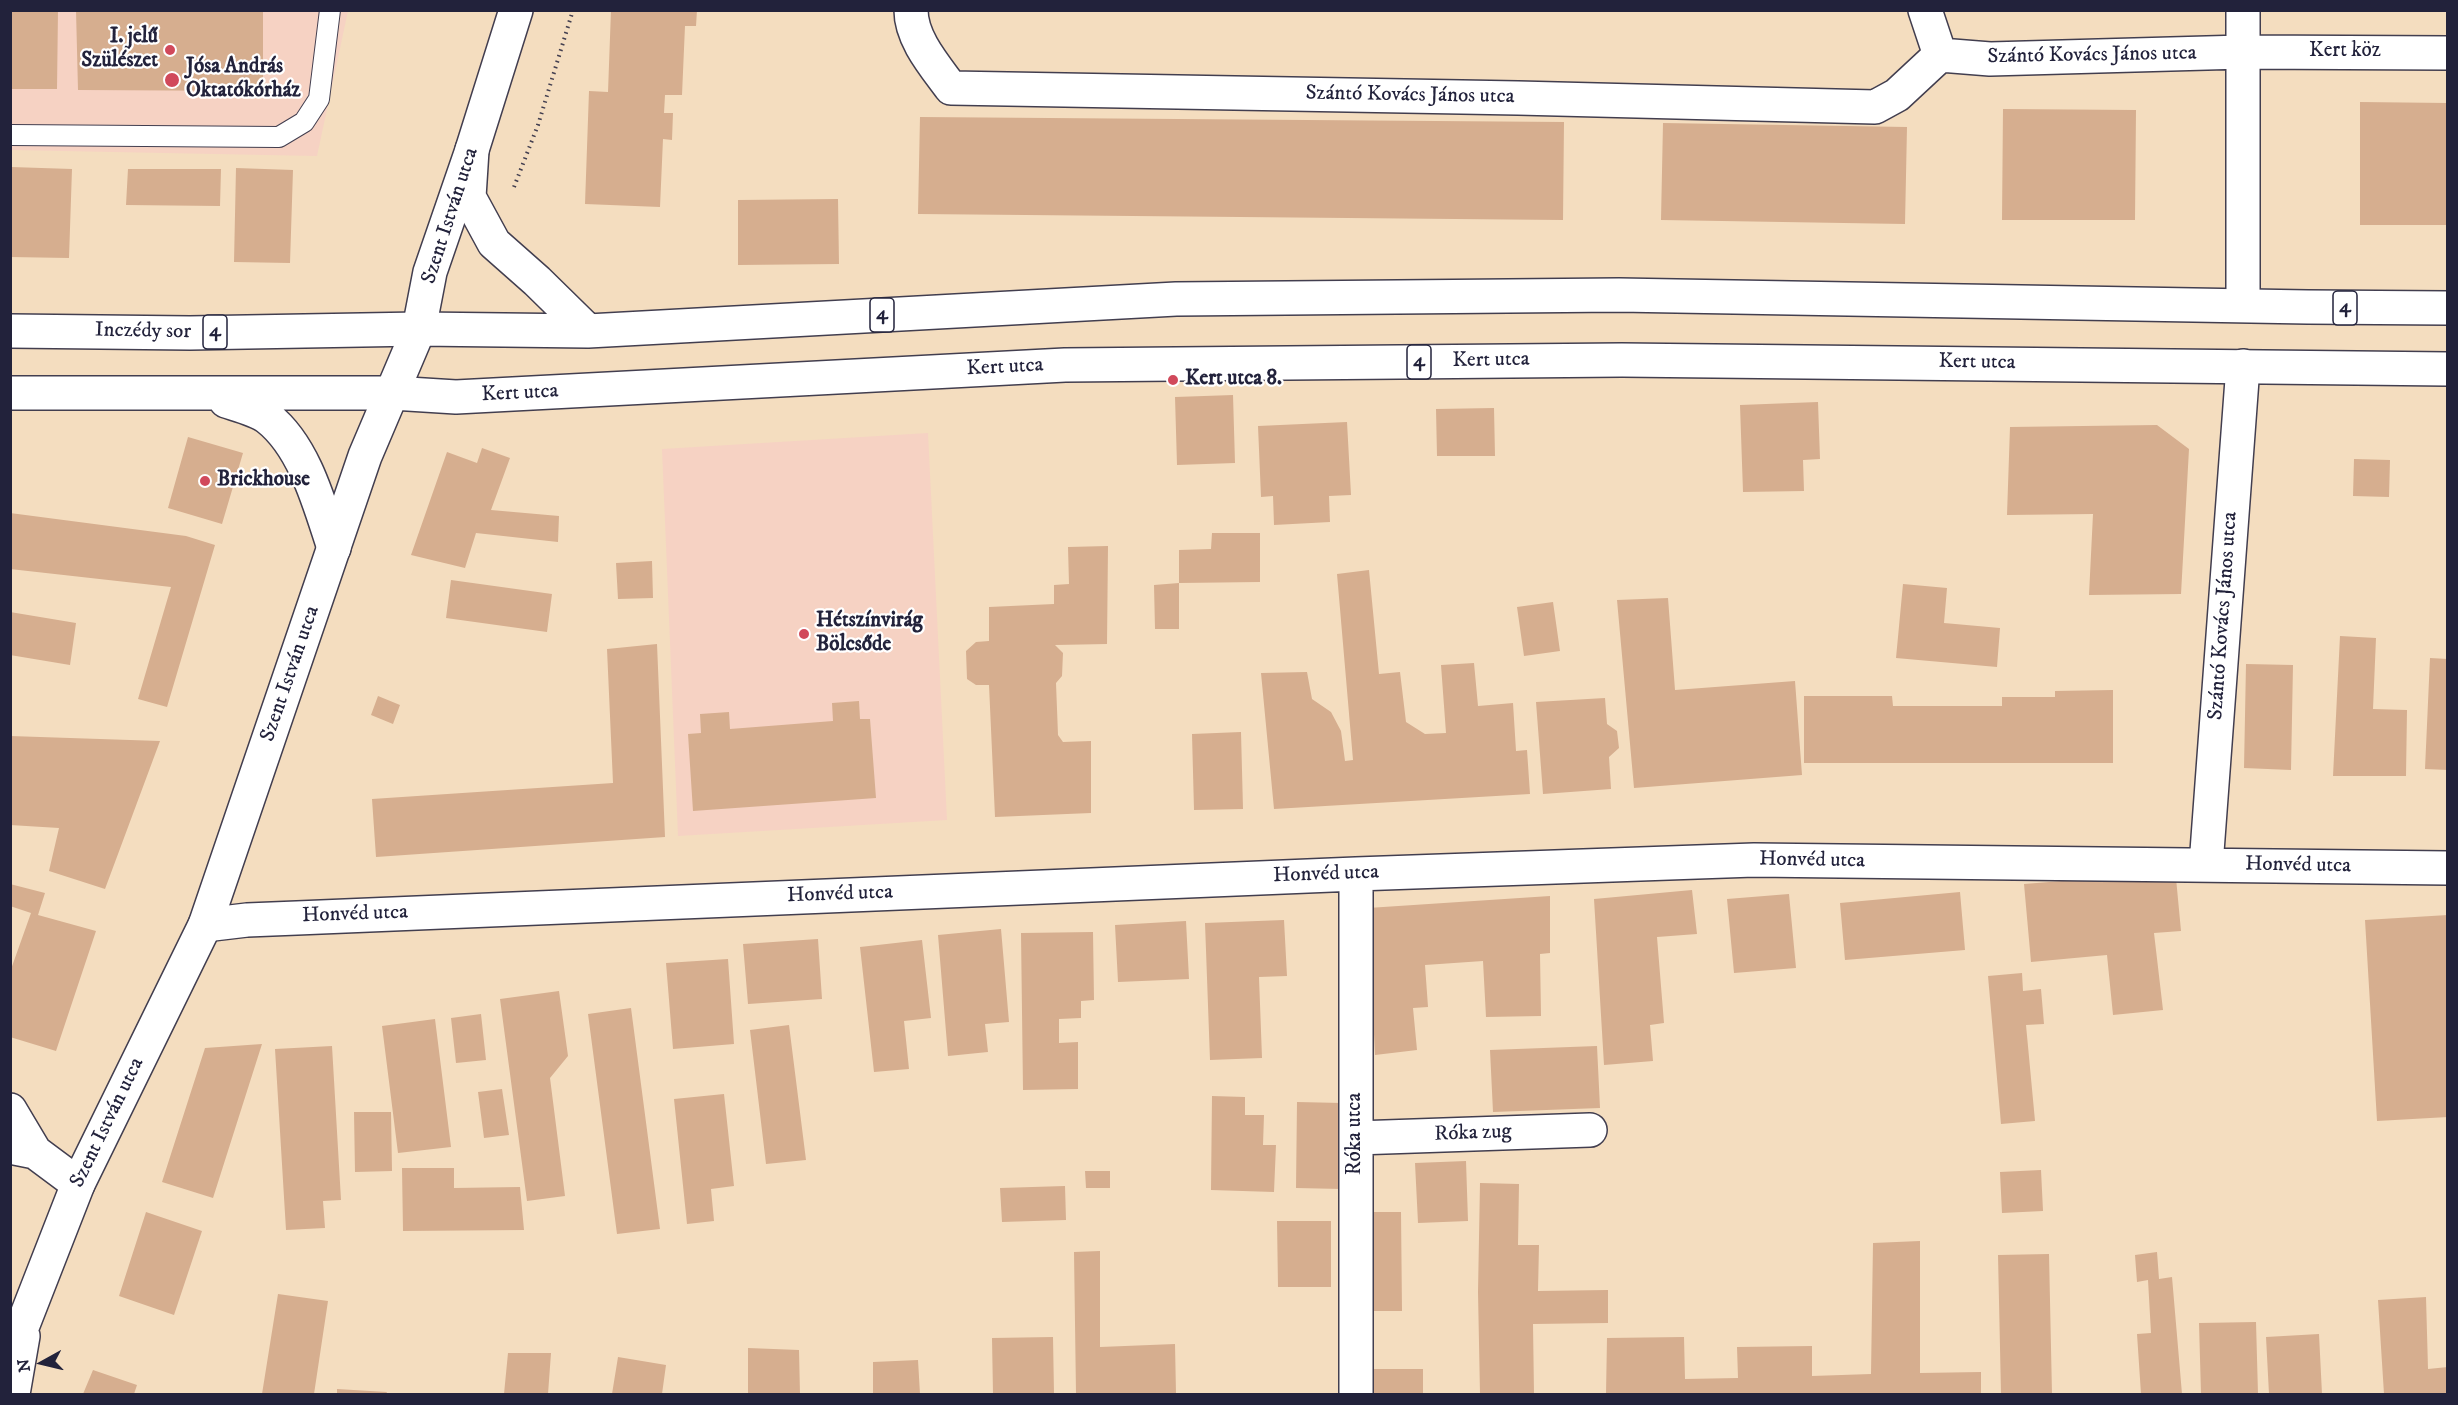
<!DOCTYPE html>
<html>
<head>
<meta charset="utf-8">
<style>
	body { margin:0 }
	#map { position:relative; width:2458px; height:1405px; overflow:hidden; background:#f4ddbf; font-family:"IM FELL DW Pica",serif }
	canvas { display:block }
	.frame { position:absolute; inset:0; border:12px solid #22223b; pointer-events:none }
	.north { position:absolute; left:12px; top:1333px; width:60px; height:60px; -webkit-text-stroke:4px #fff; paint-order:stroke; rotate:262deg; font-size:16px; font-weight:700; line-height:24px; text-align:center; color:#22223b }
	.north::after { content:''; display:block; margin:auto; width:21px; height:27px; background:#22223b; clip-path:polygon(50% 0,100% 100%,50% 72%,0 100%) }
</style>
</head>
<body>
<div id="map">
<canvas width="2458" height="1405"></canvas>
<div class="frame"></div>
<div class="north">N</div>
</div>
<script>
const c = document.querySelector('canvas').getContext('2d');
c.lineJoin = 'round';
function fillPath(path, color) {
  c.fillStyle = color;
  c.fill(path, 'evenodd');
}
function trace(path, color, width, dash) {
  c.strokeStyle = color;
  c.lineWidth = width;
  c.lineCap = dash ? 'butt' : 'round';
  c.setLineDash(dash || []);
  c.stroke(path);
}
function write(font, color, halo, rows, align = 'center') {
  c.font = font + ' "IM FELL DW Pica",serif';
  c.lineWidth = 4.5;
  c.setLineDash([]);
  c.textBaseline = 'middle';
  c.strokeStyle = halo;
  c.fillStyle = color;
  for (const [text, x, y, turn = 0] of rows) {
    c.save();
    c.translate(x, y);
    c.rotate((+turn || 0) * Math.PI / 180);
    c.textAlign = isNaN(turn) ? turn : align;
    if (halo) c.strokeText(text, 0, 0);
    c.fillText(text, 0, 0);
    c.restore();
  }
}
fillPath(new Path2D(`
	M11 11H348L317 156 11 150Z
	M928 433 947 820 678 836 662 449Z`), '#f6d2c3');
fillPath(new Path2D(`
	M10 10H58L57 89H10Z
	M76 10H263V91L78 90Z
	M611 10H697L696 26H685L682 95H665L664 113H673L672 140 663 139 660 207 585 204 589 91 608 92Z
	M2360 102 2448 103V225H2360Z
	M2003 109 2136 110 2135 220H2002Z
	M920 117 1564 122 1563 220 918 214Z
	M1663 123 1907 127 1905 224 1661 220Z
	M11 167 72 169 69 258 10 257Z
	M236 168 293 170 290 263 234 262Z
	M128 169H221L220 206 126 205Z
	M838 199 839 264 738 265V200Z
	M1233 395 1235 463 1177 465 1175 397Z
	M1818 402 1820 459 1803 460 1804 491 1743 492 1740 405Z
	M1494 408 1495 456H1437L1436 409Z
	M1347 422 1351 495 1329 496 1330 522 1274 525 1273 496 1261 497 1258 426Z
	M2157 425 2189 449 2181 594 2089 595 2093 514 2007 515 2010 427Z
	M188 437 243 453 222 524 168 508Z
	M482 448 510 458 491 510 559 516 558 542 476 533 465 568 411 555 447 452 477 463Z
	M2354 459 2390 460 2389 497 2353 496Z
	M10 513 186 536 215 545 167 707 138 699 171 587 10 569Z
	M1212 533H1260V582L1179 583V550L1211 549Z
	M1108 546 1107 644 1055 645 1063 653 1062 676 1056 683 1058 735 1063 742 1091 741V813L995 817 989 685H976L967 679 966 651 976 642 989 641V607L1054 604V585L1069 584 1068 547Z
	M652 561 653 598 618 599 616 563Z
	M1369 570 1379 674 1400 672 1406 722 1425 734 1446 733 1441 665 1474 663 1478 706 1513 703 1516 751 1527 750 1530 794 1274 809 1261 673 1307 672 1312 699 1331 712 1341 731 1345 761 1353 760 1337 574Z
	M451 580 552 594 547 632 446 618Z
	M1179 583V629H1155L1154 585Z
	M1903 584 1947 588 1944 623 2000 628 1997 667 1896 658Z
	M1668 598 1675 690 1795 681 1802 775 1634 788 1617 600Z
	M1553 602 1560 651 1524 656 1517 607Z
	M10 612 76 623 70 665 10 655Z
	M2340 636 2376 638 2373 709 2407 710 2406 776H2333Z
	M657 644 665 837 376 857 372 799 613 783 607 649Z
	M2430 658 2448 659V770L2425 769Z
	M2246 664 2293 665 2291 770 2244 768Z
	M2113 690V763H1804V696H1892L1893 706H2002V697H2055V691Z
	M378 696 400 705 393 724 371 715Z
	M1605 698 1607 724 1617 731 1619 748 1609 757 1611 789 1543 794 1536 702Z
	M859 701 860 719H870L876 798 693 811 688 734 701 733 700 714 729 712 730 729 833 721 832 703Z
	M1241 732 1243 809 1194 810 1192 734Z
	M10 736 160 741 105 889 49 871 59 828 10 825Z
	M2100 878H2176L2181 931 2154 933 2163 1010 2113 1015 2107 955 2031 962 2024 884Z
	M10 884 45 893 38 915 96 931 56 1051 10 1037V972L31 913 10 906Z
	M1692 890 1697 934 1657 937 1664 1023 1650 1025 1653 1061 1604 1065 1594 899Z
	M1960 892 1965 950 1845 960 1840 903Z
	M1789 894 1796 968 1734 973 1727 899Z
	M1550 896V953L1540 954 1541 1016 1486 1017 1483 961 1425 965 1428 1007 1413 1008 1417 1050 1375 1055 1368 908Z
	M2448 915V1117L2377 1121 2365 920Z
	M1284 920 1287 976 1259 977 1262 1058 1210 1060 1205 923Z
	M1186 921 1189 979 1118 982 1115 925Z
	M1001 929 1009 1022 985 1024 988 1052 948 1056 938 935Z
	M1093 932 1094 1000 1081 1001V1018L1059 1019V1043L1078 1042V1089L1023 1090 1021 933Z
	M818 939 822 999 748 1004 743 944Z
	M922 940 931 1018 904 1021 909 1069 874 1072 860 947Z
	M728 959 734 1044 673 1049 666 963Z
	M2022 973 2023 991 2041 989 2044 1024 2026 1025 2035 1121 2001 1124 1988 976Z
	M559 991 568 1056 550 1078 565 1196 527 1201 500 999Z
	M631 1008 660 1229 617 1234 588 1014Z
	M481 1014 486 1060 456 1063 451 1018Z
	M435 1019 451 1147 398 1153 382 1026Z
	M789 1025 806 1160 766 1164 750 1030Z
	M262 1044 213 1198 162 1182 205 1048Z
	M332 1046 341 1200 323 1201 325 1228 286 1230 275 1049Z
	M1597 1046 1600 1108 1493 1112 1490 1050Z
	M502 1089 509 1135 484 1138 478 1092Z
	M724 1094 734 1186 711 1189 714 1221 687 1224 674 1099Z
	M1212 1096 1245 1097V1115H1264L1263 1145H1276L1274 1192 1211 1190Z
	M1297 1102 1342 1103V1189L1296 1188Z
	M354 1112H391L392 1171 355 1172Z
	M1466 1161 1468 1221 1418 1223 1415 1163Z
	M402 1168H454V1188L520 1187 524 1230 403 1231Z
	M2041 1170 2043 1211 2002 1213 2000 1172Z
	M1085 1171H1110V1188H1086Z
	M1480 1183 1519 1184 1518 1245H1539L1538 1291 1608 1290V1323L1533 1324 1534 1394H1480L1478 1292Z
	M1065 1186 1066 1220 1002 1222 1000 1188Z
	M146 1212 202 1231 174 1315 119 1296Z
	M1361 1212H1401L1402 1311H1361Z
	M1277 1221H1331V1287H1278Z
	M1920 1241V1373L1981 1372V1394H1606L1607 1338 1684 1337 1685 1379 1738 1378 1737 1347 1812 1346V1376L1871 1374 1873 1243Z
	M1100 1251V1347L1175 1344 1176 1394H1076L1074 1252Z
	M2157 1252 2159 1279 2172 1277 2182 1394H2141L2137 1334 2151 1333 2148 1280 2137 1282 2135 1255Z
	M2049 1254 2052 1394H2001L1998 1255Z
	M278 1294 328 1301 314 1394H262Z
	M2426 1297 2428 1369 2448 1367V1394H2384L2378 1300Z
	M2256 1322 2258 1394H2201L2199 1323Z
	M2319 1334 2322 1394H2269L2266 1337Z
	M1053 1337 1054 1394H993L992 1338Z
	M748 1348 799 1350 800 1394H748Z
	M508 1353H551L548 1394H504Z
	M618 1357 666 1365 662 1394H612Z
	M918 1360 920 1394H873V1362Z
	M1372 1369H1423V1394H1372Z
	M93 1370 137 1385 134 1394H83Z
	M337 1389 387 1392 386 1394H337Z`), '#d6ae8f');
const lane = new Path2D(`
	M10 135 279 137 304 122 319 99 330 10`);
const street = new Path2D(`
	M911 10C911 39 935 66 951 88L1518 98 1875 107 1897 95 1940 55 1990 59 2243 52 2448 53
	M1925 10 1940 55
	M2243 305V10
	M2206 865 2243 366
	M205 925 247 920 297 918 1356 874 1754 860 2448 868
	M10 1110 35 1152
	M1356 1138 1590 1130
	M10 1147 35 1152 78 1184
	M1356 1394V874`);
const secondary = new Path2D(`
	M10 1358 78 1184 205 925 365 456 419 329 430 272 472 150 516 10
	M13 1394 23 1336`);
const primary = new Path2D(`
	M472 150 469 197 494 243 537 281 588 331
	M10 331 190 333 419 329 588 331 1176 299 1619 295 2308 307 2448 308
	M10 393H392L456 397 1065 365 1622 360 2448 369
	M226 401C238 405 258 410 268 418 305 447 320 506 334 548`);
trace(lane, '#423e4f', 22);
trace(street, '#423e4f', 36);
trace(secondary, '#423e4f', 36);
trace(primary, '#423e4f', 36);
trace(new Path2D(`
	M514 187 538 125 573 10`), '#423e4f', 4, [1.5, 4.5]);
trace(lane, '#fff', 20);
trace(street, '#fff', 33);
trace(secondary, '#fff', 33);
trace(primary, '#fff', 33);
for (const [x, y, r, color] of [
	[170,50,6,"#d1495b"],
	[172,80,8,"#d1495b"],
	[1173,380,6,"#d1495b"],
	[205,481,6,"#d1495b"],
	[804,634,6,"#d1495b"]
]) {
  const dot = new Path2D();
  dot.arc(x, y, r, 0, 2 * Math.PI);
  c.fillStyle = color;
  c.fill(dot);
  trace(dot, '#fff', 2);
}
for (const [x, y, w] of [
	[2345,308,24],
	[882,315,24],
	[215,332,24],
	[1419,362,24]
]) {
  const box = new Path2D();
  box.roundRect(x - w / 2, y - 17, w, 34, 4.5);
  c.fillStyle = '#fff';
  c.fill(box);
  trace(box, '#22223b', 1.5);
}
write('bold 20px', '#22223b', null, [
	["4",2345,308],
	["4",882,315],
	["4",215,332],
	["4",1419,362]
]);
write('bold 21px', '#22223b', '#fff', [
	["I. jelű",158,38,"right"],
	["Szülészet",158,62,"right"],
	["Jósa András",186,68],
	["Oktatókórház",186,92],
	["Kert utca 8.",1185,380],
	["Brickhouse",217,481],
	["Hétszínvirág",816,622],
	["Bölcsőde",816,646]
], 'left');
write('21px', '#22223b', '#fff', [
	["Kert köz",2345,52],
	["Szántó Kovács János utca",2092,56,-1],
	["Szántó Kovács János utca",1410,96,1],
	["Szent István utca",451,216,-72],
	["Inczédy sor",143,332,1],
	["Kert utca",1491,361,-1],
	["Kert utca",1977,363,1],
	["Kert utca",1005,368,-3],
	["Kert utca",520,394,-3],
	["Szántó Kovács János utca",2224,616,-86],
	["Szent István utca",291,674,-71],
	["Honvéd utca",1812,861,1],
	["Honvéd utca",2298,866,1],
	["Honvéd utca",1326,875,-2],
	["Honvéd utca",840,895,-2],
	["Honvéd utca",355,915,-2],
	["Szent István utca",108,1123,-64],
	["Róka utca",1356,1134,-90],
	["Róka zug",1473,1134,-2]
]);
</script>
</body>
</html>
